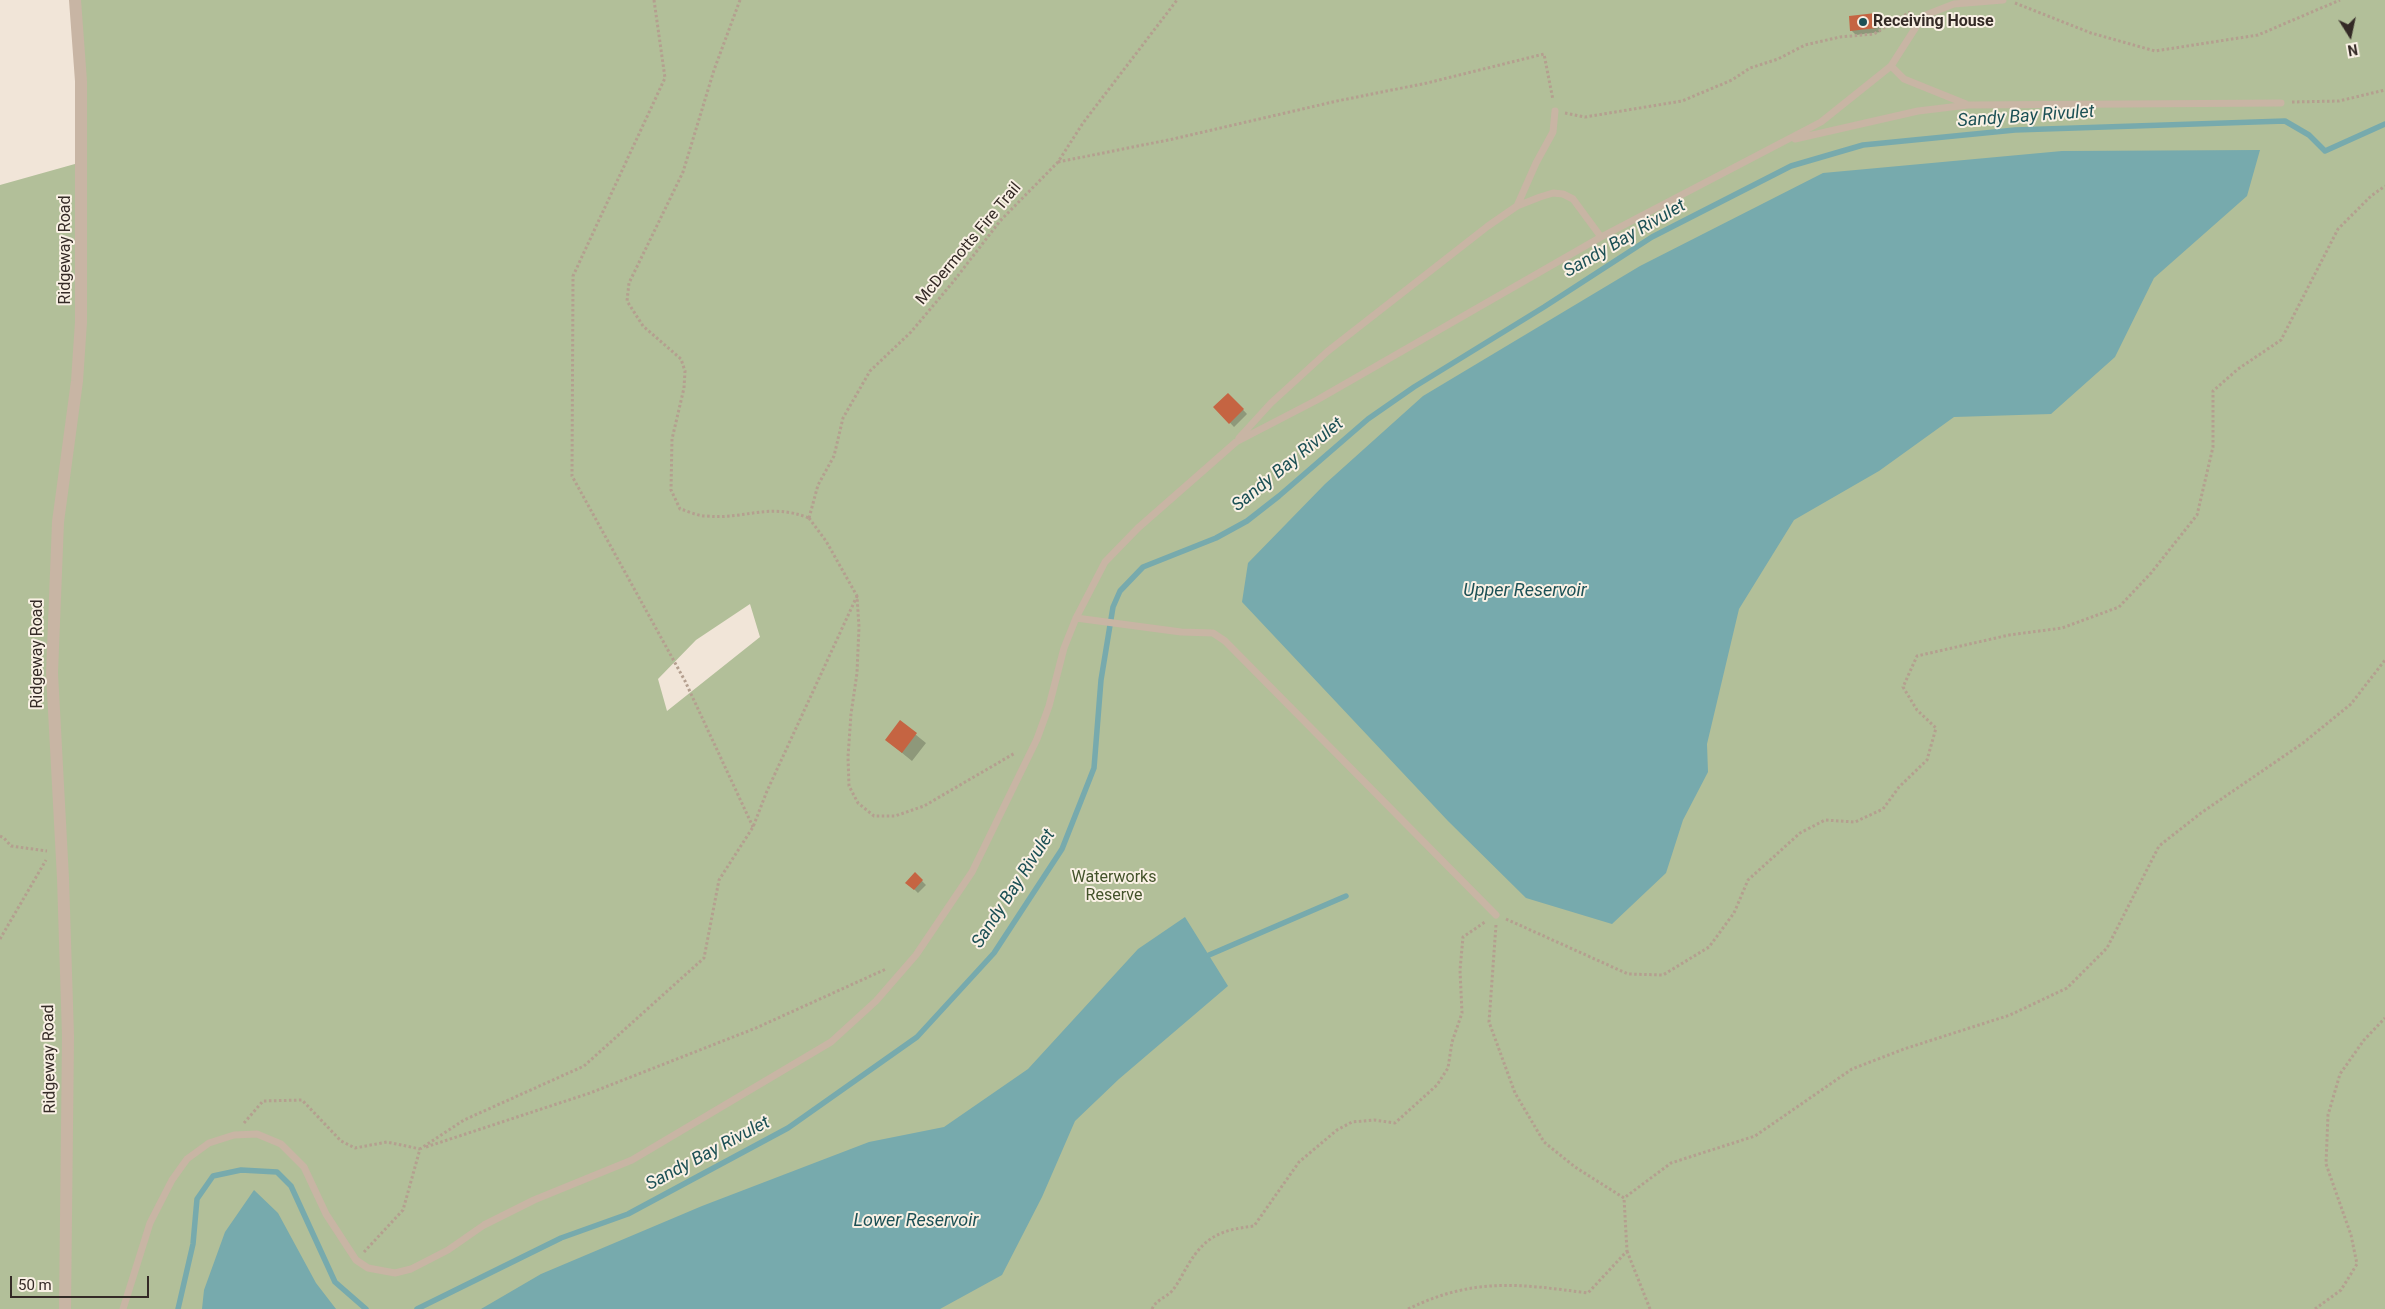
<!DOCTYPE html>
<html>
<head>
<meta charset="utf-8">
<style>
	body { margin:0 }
	#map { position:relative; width:2385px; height:1309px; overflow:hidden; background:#f1e5d8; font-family:Roboto,sans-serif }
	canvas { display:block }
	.north { position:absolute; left:2325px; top:10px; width:50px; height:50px; -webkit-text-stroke:4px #f9f0e4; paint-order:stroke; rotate:170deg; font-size:14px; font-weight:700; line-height:20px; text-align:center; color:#342a26 }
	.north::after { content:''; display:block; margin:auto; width:18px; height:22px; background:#342a26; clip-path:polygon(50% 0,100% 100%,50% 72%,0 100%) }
	.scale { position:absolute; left:10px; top:1276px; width:139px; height:22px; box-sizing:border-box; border:2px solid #342a26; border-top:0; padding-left:6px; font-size:15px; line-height:18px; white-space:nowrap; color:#342a26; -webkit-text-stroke:4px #f9f0e4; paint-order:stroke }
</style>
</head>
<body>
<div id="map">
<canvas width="2385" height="1309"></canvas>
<div class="north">N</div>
<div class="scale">50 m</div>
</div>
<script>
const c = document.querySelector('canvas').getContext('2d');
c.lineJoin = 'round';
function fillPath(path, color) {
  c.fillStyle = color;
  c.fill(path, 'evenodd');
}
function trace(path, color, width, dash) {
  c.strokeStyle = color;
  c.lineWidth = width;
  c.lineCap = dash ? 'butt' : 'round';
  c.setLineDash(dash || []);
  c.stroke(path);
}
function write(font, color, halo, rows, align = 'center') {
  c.font = font + ' Roboto,sans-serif';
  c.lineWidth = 4;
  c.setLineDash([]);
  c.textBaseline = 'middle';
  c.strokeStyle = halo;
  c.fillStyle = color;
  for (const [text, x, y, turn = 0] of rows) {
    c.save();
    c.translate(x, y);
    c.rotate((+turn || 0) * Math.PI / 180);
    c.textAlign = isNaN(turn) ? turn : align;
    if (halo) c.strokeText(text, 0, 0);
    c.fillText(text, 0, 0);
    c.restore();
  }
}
fillPath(new Path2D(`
	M75 0H2385V1309H0V185L82 162ZM750 604 760 637 667 711 658 679 696 640Z`), '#b2bf99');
fillPath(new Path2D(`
	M2260 150 2247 196 2154 278 2115 357 2051 414 1954 417 1879 471 1794 520 1739 609 1707 744 1708 772 1683 820 1666 873 1612 924 1526 898 1448 821 1242 602 1248 563 1325 484 1423 396 1640 266 1823 173 2062 151Z
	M1185 917 1228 986 1119 1079 1075 1121 1042 1197 1002 1275 940 1309H481L541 1274 702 1206 869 1142 944 1127 1028 1069 1138 949Z
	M254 1190 278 1213 316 1283 336 1309H202L204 1290 225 1232Z`), '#77aaad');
fillPath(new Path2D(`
	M1876 14 1880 18 1881 32 1856 35 1851 30Z
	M1228 394 1247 414 1234 427 1215 407Z
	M900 722 926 743 912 761 886 740Z
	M915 874 926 885 918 893 907 882Z`), '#0003');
trace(new Path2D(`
	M1209 955 1346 896
	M178 1309 193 1244 197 1199 213 1176 241 1170 277 1172 291 1186 335 1282 366 1309
	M417 1309 561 1238 628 1214 788 1128 917 1037 994 953 1062 849 1094 768 1101 680 1113 607 1120 591 1143 567 1216 538 1247 521 1279 496 1368 419 1414 387 1544 307 1652 237 1791 166 1863 145 2015 130 2285 121 2309 135 2325 151 2385 124`), '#77aaad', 5.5);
fillPath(new Path2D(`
	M1876 13 1877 28 1850 31 1849 16Z
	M1228 393 1244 409 1229 424 1213 407Z
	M900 720 917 733 902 753 885 740Z
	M915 872 923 880 914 890 905 883Z`), '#c56442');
trace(new Path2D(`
	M654 0 665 78 573 276 572 476 685 681 753 827
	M740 0 714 70 683 172 629 283 627 301 643 326 681 359 685 371 684 388 672 439 671 490 680 509C688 511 697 516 706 516 745 520 768 502 809 518
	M2015 3 2091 33 2155 51 2258 35 2340 0
	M2292 102 2339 101 2385 90
	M1565 113 1585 117 1682 101 1732 80 1750 68 1778 59 1805 45 1840 37 1874 34 1910 12
	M1058 162 1173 139 1337 101 1427 83 1544 54 1553 100
	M809 518 818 485 834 456 843 418 870 371 911 332 953 282 1000 221 1058 162 1083 123 1177 0
	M809 518 826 541 857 596 859 627 857 673 851 714 848 757 849 786 858 803 874 816H895L924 806 1015 753
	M0 836 4 838 11 846 47 851
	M1506 919 1628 974 1663 975 1709 947 1734 913 1748 880 1800 833 1825 820 1855 822 1883 809 1899 787 1927 760 1936 728 1917 710 1903 687 1917 656 2009 635 2062 628 2119 607 2151 573 2197 515 2213 447V391L2238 369 2281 340 2338 229 2371 196 2385 186
	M1496 925 1489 1022 1515 1093 1544 1142 1575 1167 1624 1198 1671 1163 1755 1136 1852 1069 1904 1049 2010 1015 2067 988 2107 948 2159 846 2201 813 2303 743 2351 704 2385 660
	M0 939 46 860
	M244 1123 263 1101 302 1100 341 1141 355 1148 387 1142 420 1149
	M426 1147 590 1093 756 1028 886 969
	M1627 1251 1650 1309
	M364 1252 403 1210 420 1149 464 1120 584 1066 704 958 719 880 753 827 767 791 857 596
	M1152 1309C1156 1300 1165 1298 1172 1291 1178 1284 1183 1273 1188 1265 1206 1235 1222 1230 1254 1226L1299 1162 1337 1130 1352 1122 1374 1120 1395 1123 1437 1085 1448 1068 1452 1042 1462 1013 1460 970 1463 937 1485 922
	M1408 1309C1474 1277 1519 1284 1588 1293L1627 1251 1624 1198
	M2315 1309 2341 1290 2357 1264 2351 1235 2326 1164 2328 1115 2340 1074 2364 1040 2385 1018`), '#b49f8f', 3, [2.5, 2.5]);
trace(new Path2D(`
	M1891 66 1904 79 1966 104
	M1795 139 1918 111 1968 105 2281 103
	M1517 206 1536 163 1553 132 1555 111
	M1239 438 1271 403 1328 351 1488 226 1517 206 1540 197 1553 193 1563 194 1573 199 1601 237
	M1076 618 1181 632 1213 633 1225 641 1496 915
	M123 1309 150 1223 172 1180 187 1159 209 1143 234 1135 257 1134 281 1144 304 1167 326 1214 356 1260 368 1268 395 1273 411 1269 448 1250 484 1225 534 1200 632 1160 831 1042 876 1001 916 955 972 872 1037 739 1049 706 1064 648 1076 618 1105 562 1138 528 1236 442 1317 400 1601 237 1821 122 1891 66 1923 16 1954 4 2003 0`), '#c8b5a4', 7);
trace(new Path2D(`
	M65 1309 68 1036 63 878 52 673 58 522 77 381 81 322V81L75 0`), '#c8b5a4', 12);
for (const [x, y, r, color] of [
	[1863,22,5,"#1c5055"]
]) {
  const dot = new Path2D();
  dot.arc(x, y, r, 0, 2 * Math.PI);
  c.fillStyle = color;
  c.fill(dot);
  trace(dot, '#f9f0e4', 2);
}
write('bold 16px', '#342a26', '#f9f0e4', [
	["Receiving House",1873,22]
], 'left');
write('16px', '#342a26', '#f9f0e4', [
	["McDermotts Fire Trail",969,244,-50],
	["Ridgeway Road",66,250,-90],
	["Ridgeway Road",38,654,-90],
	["Ridgeway Road",50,1059,-91]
]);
write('16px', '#43522a', '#f9f0e4', [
	["Waterworks",1114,878],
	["Reserve",1114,896]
]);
write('italic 18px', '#1c5055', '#f9f0e4', [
	["Sandy Bay Rivulet",2026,117,-4],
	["Sandy Bay Rivulet",1625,239,-30],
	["Sandy Bay Rivulet",1288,465,-39],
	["Upper Reservoir",1525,591],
	["Sandy Bay Rivulet",1014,889,-57],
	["Sandy Bay Rivulet",708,1154,-28],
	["Lower Reservoir",916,1221]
]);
</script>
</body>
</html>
